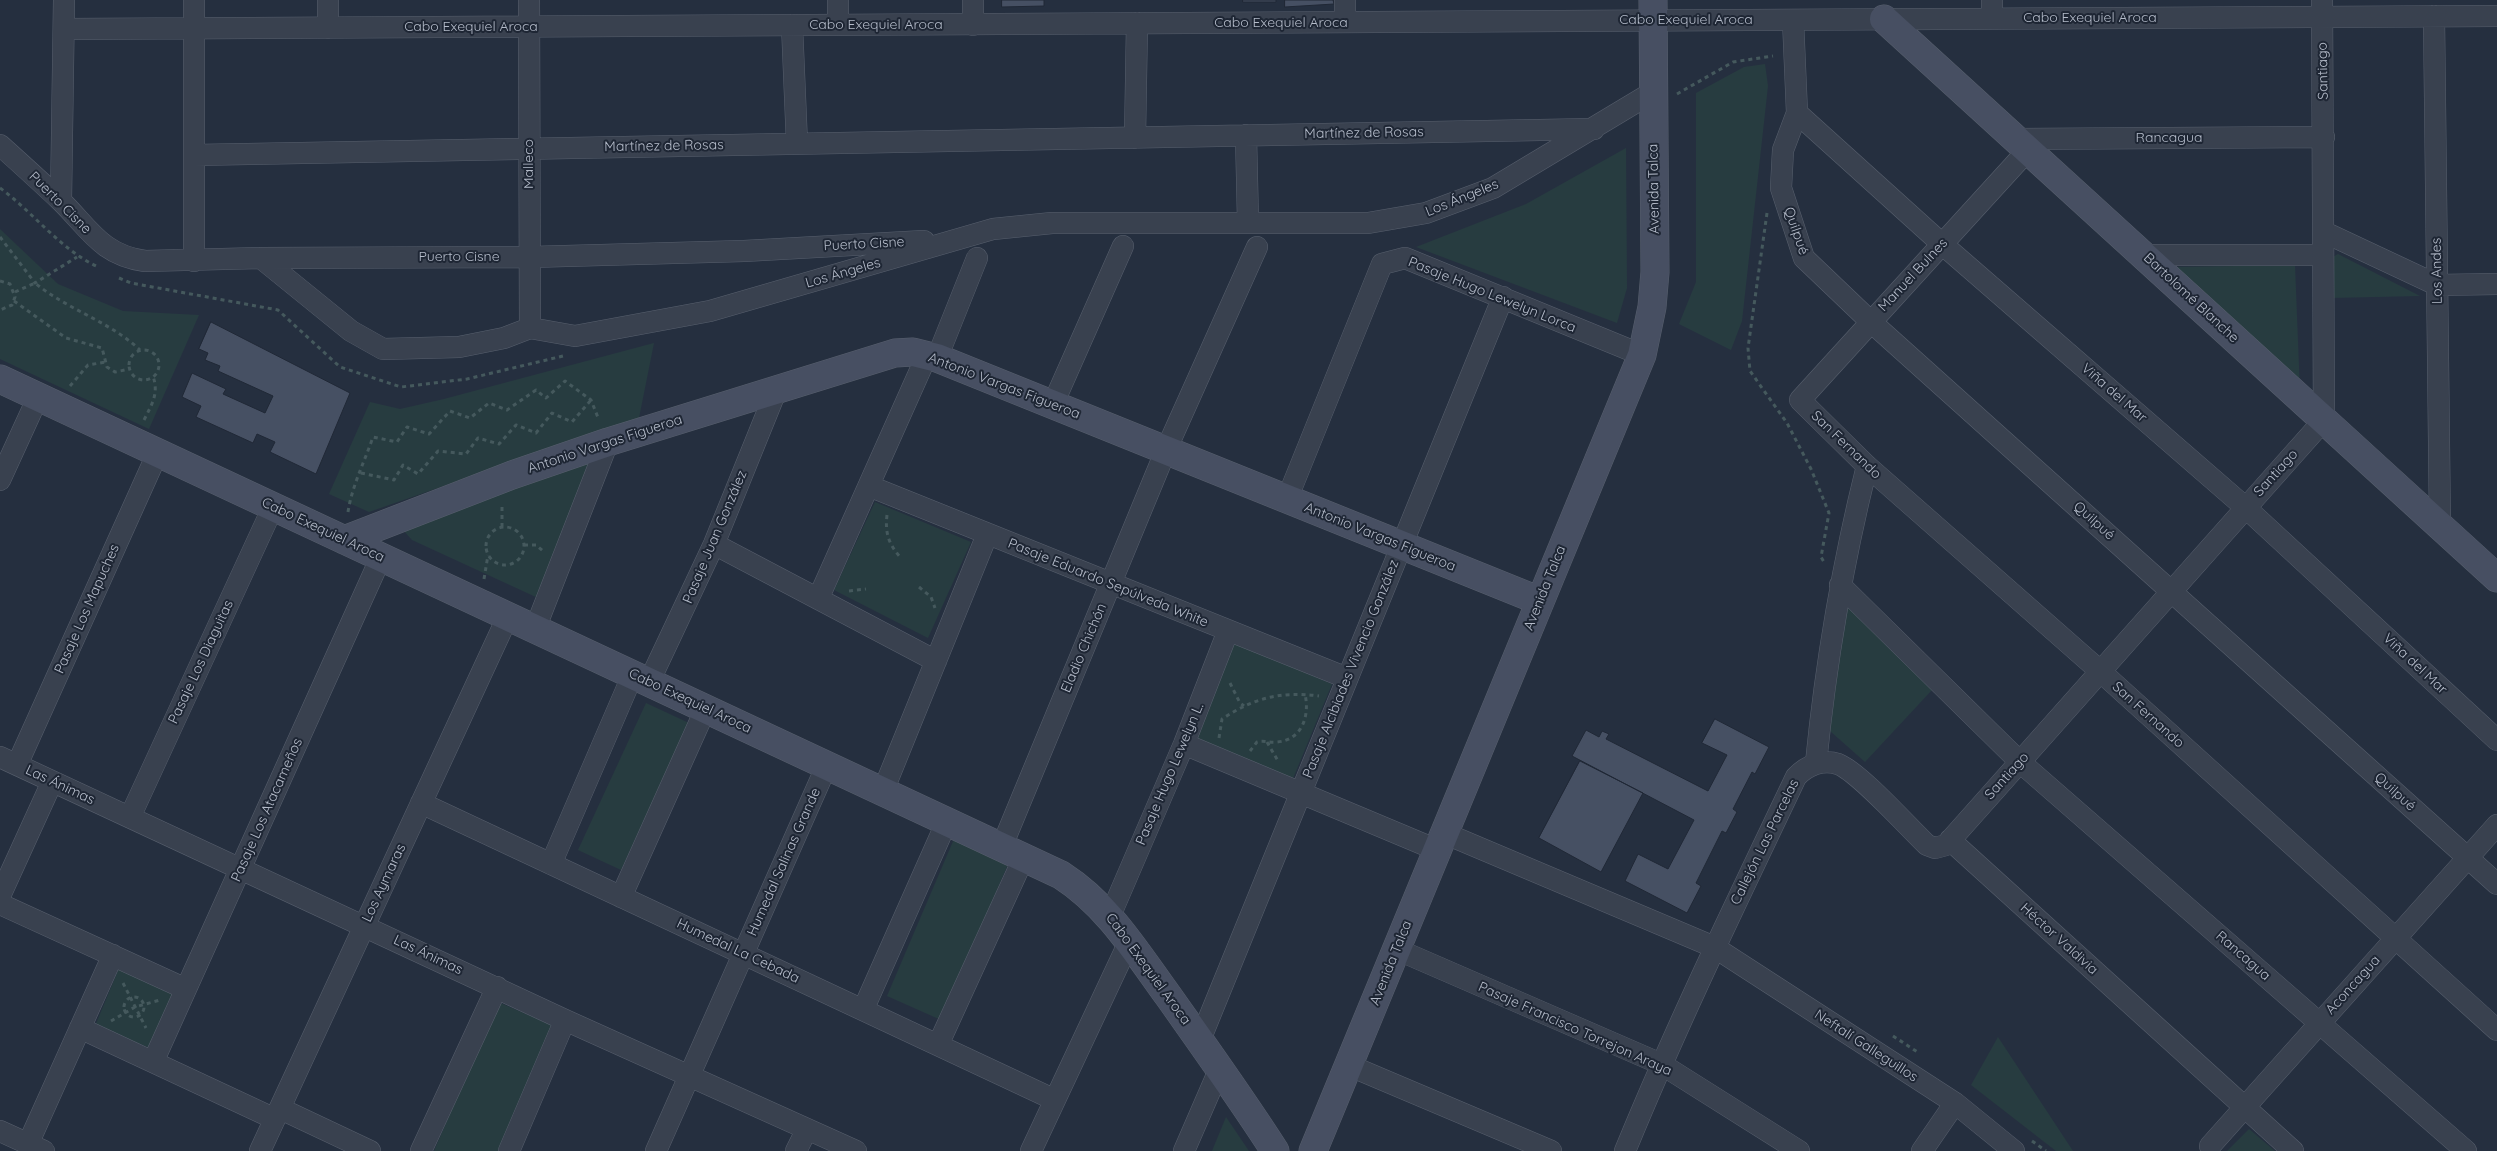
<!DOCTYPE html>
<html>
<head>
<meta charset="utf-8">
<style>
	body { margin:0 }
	canvas { display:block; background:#252f3f }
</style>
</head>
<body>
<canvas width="2497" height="1151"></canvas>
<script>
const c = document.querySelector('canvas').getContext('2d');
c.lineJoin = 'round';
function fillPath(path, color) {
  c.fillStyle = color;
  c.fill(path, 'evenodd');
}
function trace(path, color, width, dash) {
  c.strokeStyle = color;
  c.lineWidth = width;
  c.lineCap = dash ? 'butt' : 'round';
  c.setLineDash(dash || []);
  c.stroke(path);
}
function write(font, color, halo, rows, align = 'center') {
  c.font = font + ' Quicksand,sans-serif';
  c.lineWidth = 4;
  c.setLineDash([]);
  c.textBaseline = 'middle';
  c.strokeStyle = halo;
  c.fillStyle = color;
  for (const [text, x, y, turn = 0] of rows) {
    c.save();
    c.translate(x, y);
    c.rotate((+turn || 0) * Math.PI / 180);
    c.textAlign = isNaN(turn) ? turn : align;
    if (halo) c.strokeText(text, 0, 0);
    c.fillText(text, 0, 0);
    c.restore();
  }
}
fillPath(new Path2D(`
	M1765 64 1768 86 1742 321 1731 350 1679 324 1696 282V93L1744 67Z
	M1626 148 1627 288 1617 323 1416 247 1526 204Z
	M0 229 58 284 123 311 199 315 149 429 0 359Z
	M2338 254 2420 296 2330 298 2331 258Z
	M2295 265 2300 392 2171 267Z
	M654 343 639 418 369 512 329 494 370 402 400 409 444 399Z
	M596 456 538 598 412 540 403 530Z
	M875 502 971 542 928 638 834 590Z
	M1845 603 1932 690 1865 762 1830 731Z
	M1234 643 1332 684 1292 781 1194 740Z
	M646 703 689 723 621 870 578 850Z
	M954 839 1009 862 941 1020 887 996Z
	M122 961 176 986 150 1048 95 1026Z
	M498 1002 552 1025 499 1151H434Z
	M1998 1037 2073 1151H2056L1971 1085Z
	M1226 1117 1249 1151H1212Z
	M2249 1129 2275 1151H2227Z`), '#273c40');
const building = new Path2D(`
	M1002 0H1044V6L1002 7Z
	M1243 0H1276V2H1243Z
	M1285 0H1333L1334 4 1285 7Z
	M211 322 350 393 316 474 270 452 275 442 257 434 253 443 196 417 201 406 182 397 192 373 226 389 223 394 265 413 273 396 218 371 220 366 205 360 208 353 199 349Z
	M1715 719 1769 747 1755 774 1752 772 1733 809 1737 812 1726 833 1722 831 1696 883 1701 886 1687 913 1625 881 1638 854 1668 869 1694 820 1572 756 1586 730 1599 737 1602 731 1609 734 1606 739 1708 791 1727 755 1702 743Z
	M1580 761 1643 793 1601 872 1539 838Z`);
fillPath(building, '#465063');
trace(building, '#202836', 1);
const street = new Path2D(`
	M529 0 530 328
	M973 0V25
	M1992 0V18
	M2434 16 2440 527
	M1793 20 1797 113 1942 244 2246 508 2497 740
	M1345 22V0
	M792 25 797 144
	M838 25V0
	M328 28V0
	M64 29 2497 16
	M1797 113 1783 150 1781 188 1804 258 1870 321 2497 884
	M1246 135 1248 222
	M1135 138 1137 23
	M2015 139 2324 137
	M0 145C20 163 40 181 60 200 89 228 101 255 145 261L261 258 530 257 744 251 924 241
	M2028 150 1800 400 1867 466 2100 671 2497 1030
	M194 155 1594 129
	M61 201 64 0
	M2324 232 2437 285 2497 284
	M2145 255H2323
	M261 258 351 331 383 349 459 347 504 338 530 328
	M194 261V0
	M530 328 575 336 710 311 993 229 1052 223H1368L1426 213 1493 188 1653 92
	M937 358 977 258
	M1053 404 1123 246
	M0 480 38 397
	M869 486 1347 678
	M1287 499 1382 264 1405 258 1642 355
	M714 544 936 661
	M1840 585 2020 762 2466 1151
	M818 599 927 355
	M535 629 608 442
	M649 682 714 544 776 391
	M1184 744 1437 850
	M0 757 565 1020 856 1151
	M1816 763C1826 661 1842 566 1867 466
	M17 765 158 452
	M883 791 987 535
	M421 803 1055 1100
	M130 817 273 507
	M1444 833 1714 947 1955 1103 2014 1151
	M1950 840 2293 1151
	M1002 846 1166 450 1257 247
	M551 864 633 674
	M0 896 52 782
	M621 897 706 708
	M0 904 186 989
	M1110 916 1184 744 1228 631
	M1396 949 1661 1064 1799 1151
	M863 1010 947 821
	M80 1028 275 1119
	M1200 1040 1503 297
	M938 1045 1024 857
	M153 1062 381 557
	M1348 1065 1551 1151
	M281 1109 370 1151
	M0 1131 44 1151
	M28 1144 113 955
	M2210 1146 2497 825
	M260 1151 508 616
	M421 1151 497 987
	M509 1151 565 1020
	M656 1151 827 765
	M796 1151 807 1129
	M1031 1151 1129 942
	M1184 1151 1220 1068
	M1625 1151C1677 1024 1737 901 1796 777 1807 765 1823 759 1838 764 1859 772 1908 827 1927 845L1935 848 1946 845 2324 420 2322 0
	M1922 1151 1955 1103`);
const secondary = new Path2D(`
	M1884 19 2497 578
	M0 379 1061 875C1109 906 1136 952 1169 997 1205 1048 1241 1098 1275 1151
	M344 540 512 475 608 442 895 353 913 352 937 358 1540 601
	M1313 1151 1642 355 1652 307 1655 272 1653 0`);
trace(street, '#575f6d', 22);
trace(secondary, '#575f6d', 29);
trace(new Path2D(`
	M1677 94 1733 62 1773 56
	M0 188C33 212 59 248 96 266
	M1767 213 1748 348 1750 371 1787 423 1811 469 1829 513 1821 557 1824 562
	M0 237 35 283 77 257
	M119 278 131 283 278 310 340 367 401 387 467 379 563 356
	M0 281 10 284 15 297 12 305 0 310
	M15 292 35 283C68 310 109 321 140 350
	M14 301 66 338 102 348 107 367 115 372 130 369
	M129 365a15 15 0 1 1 30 0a15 15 0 1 1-30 0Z
	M70 386 88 365 106 362
	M144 420C152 404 159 394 153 376
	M361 473 394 480 403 465 418 474 438 451 466 454 478 438 499 444 516 425 536 433 552 413 572 422 591 400
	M348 512C352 486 364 463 373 437L397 442 407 427 429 434 450 411 470 418 489 403 507 410 536 390 546 398 565 381 591 400 599 420
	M887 515C885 532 888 543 900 557
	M502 527V504
	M486 546a19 19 0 1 1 38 0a19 19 0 1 1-38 0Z
	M524 545H536L543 551
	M484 579 488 555
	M919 587 931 597 935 608
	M849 591 866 589
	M1230 683 1240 703 1244 706
	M1219 738 1222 719C1254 698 1280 691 1319 696
	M1267 742 1278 761
	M1250 751 1257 742C1264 740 1269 743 1277 742 1302 740 1310 716 1305 694
	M123 983 146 1028
	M124 1007a10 10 0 1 1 20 0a10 10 0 1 1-20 0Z
	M111 1021 135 1007 160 1000
	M1893 1036 1919 1053
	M2032 1141 2046 1151`), '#45595d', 3, [4, 4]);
trace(street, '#39414f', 21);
trace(secondary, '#474f62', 28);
write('14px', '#b5bcca', '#1e2634', [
	["Cabo Exequiel Aroca",2090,18],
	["Cabo Exequiel Aroca",1686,20],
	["Cabo Exequiel Aroca",1281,23],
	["Cabo Exequiel Aroca",876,25],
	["Cabo Exequiel Aroca",471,27],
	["Santiago",2323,71,-91],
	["Martínez de Rosas",1364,133,-1],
	["Rancagua",2169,138],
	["Martínez de Rosas",664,146,-1],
	["Malleco",529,164,-90],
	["Avenida Talca",1654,189,-91],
	["Los Ángeles",1462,198,-22],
	["Puerto Cisne",60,203,45],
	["Quilpué",1796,231,71],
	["Puerto Cisne",864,244,-3],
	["Puerto Cisne",459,257],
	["Los Andes",2437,271,-91],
	["Los Ángeles",843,273,-16],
	["Manuel Bulnes",1913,275,-47],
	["Pasaje Hugo Lewelyn Lorca",1492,295,22],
	["Bartolomé Blanche",2191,298,43],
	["Antonio Vargas Figueroa",1004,386,21],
	["Viña del Mar",2114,393,41],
	["Antonio Vargas Figueroa",605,444,-18],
	["San Fernando",1846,445,44],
	["Santiago",2276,473,-48],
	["Quilpué",2094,521,42],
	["Cabo Exequiel Aroca",323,530,25],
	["Pasaje Juan González",715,537,-67],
	["Antonio Vargas Figueroa",1380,537,22],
	["Pasaje Eduardo Sepúlveda White",1108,583,22],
	["Avenida Talca",1545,588,-68],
	["Pasaje Los Mapuches",87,609,-66],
	["Eladio Chichón",1084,648,-67],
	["Pasaje Los Diaguitas",201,662,-65],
	["Viña del Mar",2415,664,43],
	["Pasaje Alcibiades Vivencio González",1351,669,-68],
	["Cabo Exequiel Aroca",690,701,25],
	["San Fernando",2148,715,42],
	["Pasaje Hugo Lewelyn L.",1170,774,-67],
	["Santiago",2007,776,-48],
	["Las Ánimas",60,785,25],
	["Quilpué",2395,792,42],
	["Pasaje Los Atacameños",267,810,-66],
	["Callejón Las Parcelas",1765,842,-64],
	["Humedal Salinas Grande",784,862,-66],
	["Los Aymaras",384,883,-65],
	["Héctor Valdivia",2059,939,42],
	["Humedal La Cebada",738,951,25],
	["Las Ánimas",428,955,25],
	["Rancagua",2243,956,41],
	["Avenida Talca",1391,963,-68],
	["Cabo Exequiel Aroca",1148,969,54],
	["Aconcagua",2353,985,-48],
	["Pasaje Francisco Torrejon Araya",1575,1029,24],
	["Neftalí Galleguillos",1866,1046,33]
]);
</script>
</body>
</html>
